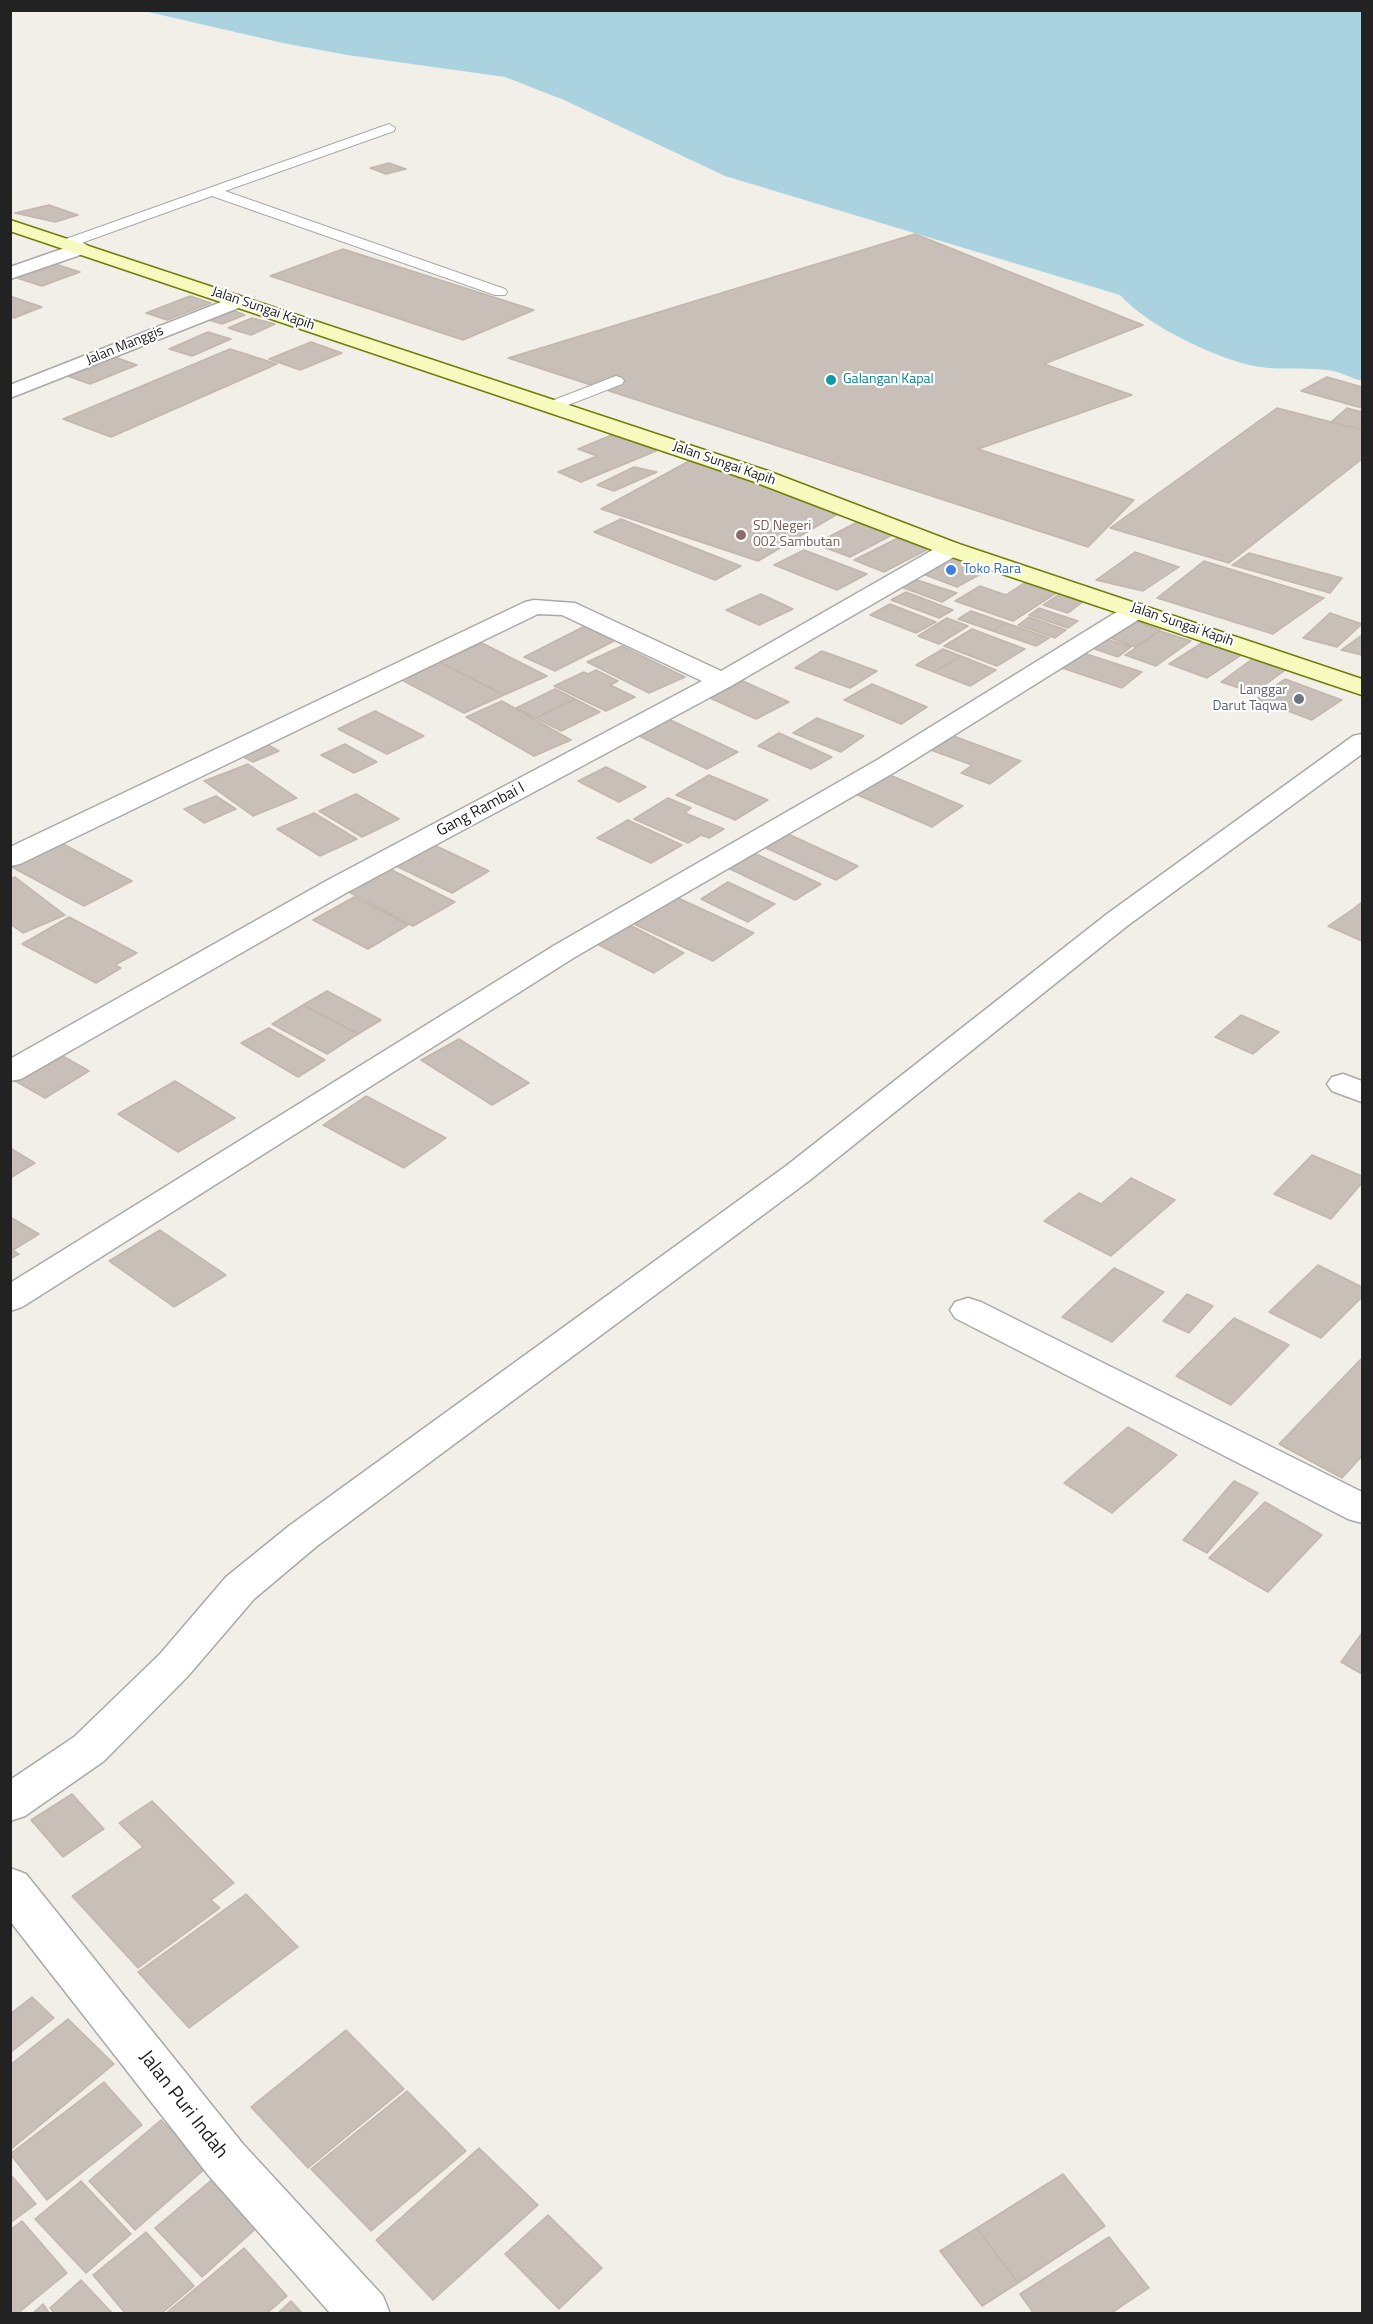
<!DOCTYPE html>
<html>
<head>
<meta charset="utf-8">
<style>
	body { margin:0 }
	#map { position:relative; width:1373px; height:2324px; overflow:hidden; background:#f2efe9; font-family:"Titillium Web",sans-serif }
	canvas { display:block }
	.frame { position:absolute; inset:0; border:12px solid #222; pointer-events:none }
</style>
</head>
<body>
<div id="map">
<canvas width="1373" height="2324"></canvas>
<div class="frame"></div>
</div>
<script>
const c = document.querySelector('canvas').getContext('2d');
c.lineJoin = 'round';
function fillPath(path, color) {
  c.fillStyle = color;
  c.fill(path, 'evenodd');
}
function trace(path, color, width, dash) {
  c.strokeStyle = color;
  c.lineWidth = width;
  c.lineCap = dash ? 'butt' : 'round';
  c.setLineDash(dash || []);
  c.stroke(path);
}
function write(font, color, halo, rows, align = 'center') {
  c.font = font + ' "Titillium Web",sans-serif';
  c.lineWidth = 4.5;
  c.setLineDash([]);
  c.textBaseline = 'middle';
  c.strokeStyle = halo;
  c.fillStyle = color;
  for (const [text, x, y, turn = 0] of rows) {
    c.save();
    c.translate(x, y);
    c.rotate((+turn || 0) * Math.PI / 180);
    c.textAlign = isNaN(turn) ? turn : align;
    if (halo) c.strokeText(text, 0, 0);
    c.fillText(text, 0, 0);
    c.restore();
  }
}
fillPath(new Path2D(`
	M144 11H1362V381C1351 378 1339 371 1327 370 1302 367 1274 371 1249 365 1209 355 1147 325 1120 295L725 176 564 100 505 77 347 55 283 43Z`), '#aad3df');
const building = new Path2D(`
	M389 163 406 169 386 174 370 168Z
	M49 205 78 215 55 222 15 213Z
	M915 234 1143 325 1044 364 1132 395 978 449 1134 500 1088 547 508 358Z
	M343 249 534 310 463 340 270 276Z
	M52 263 80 272 42 286 14 277Z
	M10 296 42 307 14 318 10 317Z
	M190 296 211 303 167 320 146 313Z
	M224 307 245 315 222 324 200 317Z
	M252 318 275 324 251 335 228 328Z
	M208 332 231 339 192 356 169 349Z
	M311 342 342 353 300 370 269 359Z
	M230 349 277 364 111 437 63 419Z
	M109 355 137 365 90 384 62 374Z
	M1327 377 1362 387V408L1301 391Z
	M1277 408 1362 430V459L1229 563 1110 528Z
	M1347 408 1362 412V430L1331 422Z
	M614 434 656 451 581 482 558 472 597 456 578 449Z
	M691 460 846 509 758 561 601 509Z
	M634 467 657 472 614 491 597 485Z
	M621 519 741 566 715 580 594 532Z
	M863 519 898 532 850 557 815 544Z
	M902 536 932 547 884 572 854 560Z
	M804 550 867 574 837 590 774 565Z
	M1135 552 1179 567 1143 591 1096 580Z
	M1249 553 1342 578 1330 593 1232 565Z
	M947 554 988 570 957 587 915 571Z
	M1204 561 1324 598 1273 634 1157 598Z
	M1030 579 1061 590 1013 621 955 601 980 586 1006 595Z
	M917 580 957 593 942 602 901 587Z
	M1064 591 1088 598 1068 613 1043 605Z
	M906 592 953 610 939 618 891 600Z
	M761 594 793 609 759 625 726 610Z
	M890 604 936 622 916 633 870 615Z
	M1039 608 1078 621 1068 628 1029 615Z
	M971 611 1006 623 993 631 958 619Z
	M1330 613 1362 624 1337 647 1303 638Z
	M1029 617 1066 630 1055 638 1018 625Z
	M1125 617 1160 630 1135 647 1100 634Z
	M947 618 968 626 939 644 918 636Z
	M1006 623 1049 638 1036 646 993 631Z
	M585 626 616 640 555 671 524 657Z
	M972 629 1025 649 997 666 944 646Z
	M1160 631 1191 641 1156 666 1125 655Z
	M1362 635V655L1341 650Z
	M1097 636 1131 647 1118 657 1083 645Z
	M1211 637 1249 650 1207 678 1169 664Z
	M482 643 547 676 504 695 439 662Z
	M622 646 685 677 649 693 587 662Z
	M943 649 961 656 934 672 916 665Z
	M1074 650 1142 672 1122 688 1053 665Z
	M822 651 877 671 850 688 795 668Z
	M961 656 996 670 970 686 934 672Z
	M1255 657 1288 668 1254 693 1221 682Z
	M439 662 504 695 464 713 400 679Z
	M596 670 618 681 610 685 635 697 606 711 554 686 584 672 588 674Z
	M1285 679 1342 700 1312 720 1256 699Z
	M743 681 789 702 756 719 710 698Z
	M872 684 927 707 901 724 844 700Z
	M555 689 575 699 536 718 516 708Z
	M575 699 600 712 561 731 536 718Z
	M502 701 571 740 534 756 466 717Z
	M375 711 424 736 387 754 338 729Z
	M664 717 738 752 707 769 633 733Z
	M817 718 864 736 841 752 793 733Z
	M779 733 832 757 811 769 758 746Z
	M948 734 1021 761 990 784 961 773 972 765 928 749Z
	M261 741 279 751 253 762 236 753Z
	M345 744 377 762 354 773 321 755Z
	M248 764 297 798 253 816 204 781Z
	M606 767 646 787 619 802 578 781Z
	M885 773 963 806 932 827 853 793Z
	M709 775 768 800 735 820 676 795Z
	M356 794 399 819 362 837 319 811Z
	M216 796 236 809 204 823 184 809Z
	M668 798 691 808 685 813 724 829 709 838 701 835 688 843 634 819Z
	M314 813 357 839 320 856 277 829Z
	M628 820 682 845 651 863 597 838Z
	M788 834 858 866 836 880 766 848Z
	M54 839 132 881 84 906 10 866Z
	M430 843 489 871 452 893 394 865Z
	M754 853 821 884 795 900 728 868Z
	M386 867 455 902 413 926 345 890Z
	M15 877 65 915 23 933 10 924V879Z
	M728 882 775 904 748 922 701 899Z
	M354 897 408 925 368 949 313 920Z
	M676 897 754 933 713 961 634 924Z
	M1362 902V941L1328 926 1353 909Z
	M69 917 137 953 115 965 121 968 96 983 22 944Z
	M626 923 684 953 654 973 595 943Z
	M327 991 381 1020 358 1034 303 1005Z
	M303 1005 358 1034 327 1054 272 1024Z
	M1241 1015 1279 1032 1253 1054 1215 1037Z
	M269 1028 325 1060 298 1077 241 1043Z
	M459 1039 529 1083 492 1105 421 1060Z
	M54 1051 89 1071 45 1098 10 1078Z
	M175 1081 235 1118 178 1152 118 1114Z
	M366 1096 446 1138 404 1168 323 1125Z
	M10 1148 35 1163 10 1178Z
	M1312 1155 1362 1176V1183L1331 1219 1274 1194Z
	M1131 1178 1175 1200 1111 1256 1044 1221 1079 1193 1101 1204Z
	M10 1217 39 1234 13 1250 19 1254 10 1259Z
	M160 1230 226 1275 174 1307 109 1261Z
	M1318 1265 1362 1287V1297L1321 1338 1269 1312Z
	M1114 1268 1164 1292 1112 1342 1062 1317Z
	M1187 1294 1213 1306 1189 1333 1163 1321Z
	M1234 1318 1289 1345 1231 1405 1176 1376Z
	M1362 1358V1456L1342 1478 1279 1444Z
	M1128 1427 1177 1455 1112 1513 1064 1483Z
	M1234 1481 1258 1493 1207 1553 1183 1540Z
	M1265 1502 1322 1535 1268 1592 1209 1558Z
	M1362 1633V1674L1341 1662Z
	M72 1794 104 1829 63 1857 31 1820Z
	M152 1801 234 1883 211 1900 220 1908 138 1968 72 1896 143 1847 119 1823Z
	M246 1894 298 1947 189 2028 138 1972Z
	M32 1997 54 2018 10 2053V2014Z
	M68 2019 114 2064 10 2150V2065Z
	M346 2030 404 2089 308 2168 251 2107Z
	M104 2082 142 2125 47 2200 10 2154Z
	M407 2091 466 2151 371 2231 311 2169Z
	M161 2120 207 2167 135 2230 89 2181Z
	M479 2148 538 2205 433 2300 376 2240Z
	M10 2174 36 2204 10 2223Z
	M1063 2174 1105 2226 1018 2283 977 2228Z
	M215 2177 261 2224 202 2277 155 2228Z
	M81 2181 131 2234 86 2273 35 2219Z
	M548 2215 602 2268 559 2309 505 2254Z
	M22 2221 67 2273 17 2314H10V2230Z
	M977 2228 1018 2283 982 2306 940 2251Z
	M146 2232 194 2286 161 2314H126L93 2275Z
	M1109 2237 1149 2288 1110 2314H1034L1020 2294Z
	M244 2248 287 2296 266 2314H165Z
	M81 2280 113 2314H55L50 2308Z
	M291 2301 303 2314H277Z
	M43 2304 50 2314H32Z`);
fillPath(building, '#c7bfb8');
trace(building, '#c4b6ab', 1.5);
const lane = new Path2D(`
	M389 124 395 128 394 131 225 191 505 289 507 292 505 295H495L212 196 73 246 68 247 61 243 63 240Z
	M616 376 622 378 624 381 622 384 558 409 552 411 544 406 546 403Z`);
const street = new Path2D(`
	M82 242 91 248 89 252 10 279V267Z
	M239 295 249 301 246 305 10 398V385Z
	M951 542 959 544 963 549 959 554 731 686 346 893 21 1079 10 1081V1059L326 881 702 681 562 615 538 614 20 864 10 866V847L525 602 534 600 575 603 721 671 943 544Z
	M1137 603 1146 605 1149 610 1146 615 895 772 575 957 22 1307 10 1311V1283L555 945 877 760 1128 605Z
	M1362 734V754L1127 926 810 1180 317 1546 254 1599 188 1676 104 1761 25 1816 10 1821V1780L74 1737 160 1654 226 1577 289 1526 786 1166 1107 914 1353 736Z
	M1343 1074 1362 1081V1102L1332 1091 1327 1084 1332 1077Z
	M968 1298 981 1302 1362 1492V1523L1348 1519 955 1318 950 1310 955 1302Z
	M10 1868 26 1874 243 2144 383 2296 390 2314H331L209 2176 10 1921Z`);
const secondary = new Path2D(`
	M10 220 768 471 959 544 1362 679V695L943 554 752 481 10 231Z`);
trace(lane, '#a9a9a9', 2);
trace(street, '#a9a9a9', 3);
trace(secondary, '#707d05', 3);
fillPath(lane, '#fff');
fillPath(street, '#fff');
fillPath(secondary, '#f7fabf');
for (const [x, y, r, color] of [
	[831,380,6,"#0f9aa8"],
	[741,535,6,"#8d6e63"],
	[951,570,6,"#3f7fe0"],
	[1299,699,6,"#6b7280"]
]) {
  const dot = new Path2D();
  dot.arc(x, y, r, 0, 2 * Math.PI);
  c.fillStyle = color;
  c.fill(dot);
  trace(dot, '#fff', 2);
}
write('14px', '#222', '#fff', [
	["Jalan Sungai Kapih",263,309,19],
	["Jalan Manggis",125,346,-22],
	["Jalan Sungai Kapih",724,464,19],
	["Jalan Sungai Kapih",1182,625,19]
]);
write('14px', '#0d838f', '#fff', [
	["Galangan Kapal",843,380]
], 'left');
write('14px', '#785e54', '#fff', [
	["SD Negeri",753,527],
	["002 Sambutan",753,543]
], 'left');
write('14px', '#366cbe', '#fff', [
	["Toko Rara",963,570]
], 'left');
write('14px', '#5b616d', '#fff', [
	["Langgar",1287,691],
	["Darut Taqwa",1287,707]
], 'right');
write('16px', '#222', '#fff', [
	["Gang Rambai I",481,810,-28]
]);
write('20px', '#222', '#fff', [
	["Jalan Puri Indah",183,2105,52]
]);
</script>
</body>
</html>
